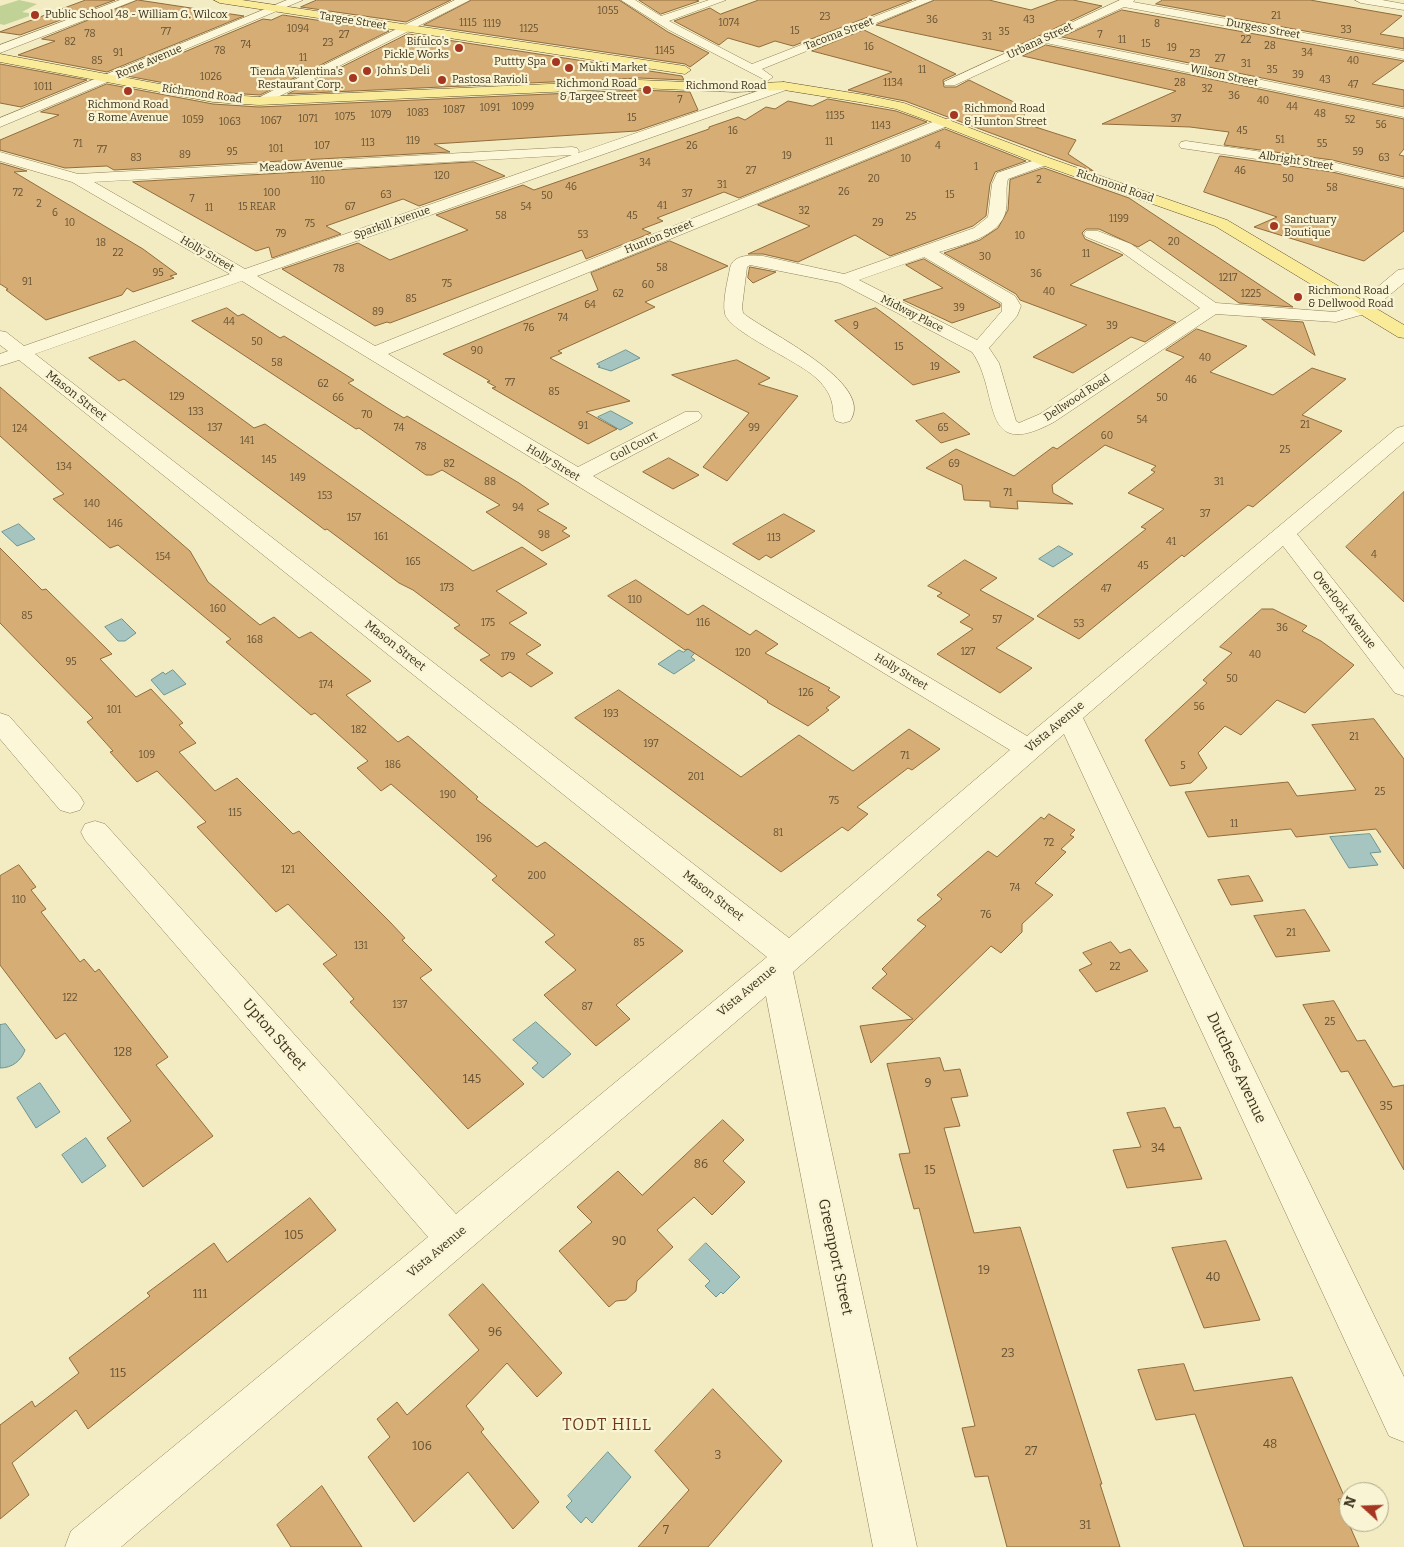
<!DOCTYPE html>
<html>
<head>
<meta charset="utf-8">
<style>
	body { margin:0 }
	#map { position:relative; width:1404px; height:1547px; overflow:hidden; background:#f3ecc3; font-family:Bitter,serif }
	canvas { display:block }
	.north { position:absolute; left:1339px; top:1482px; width:50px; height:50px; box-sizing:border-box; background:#f9f5d4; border:1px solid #aea78b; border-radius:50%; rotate:290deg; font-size:14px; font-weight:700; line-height:20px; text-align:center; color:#3e321d }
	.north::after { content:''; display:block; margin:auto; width:18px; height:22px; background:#a53621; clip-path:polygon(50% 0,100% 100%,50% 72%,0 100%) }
</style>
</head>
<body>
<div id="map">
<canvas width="1404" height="1547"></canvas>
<div class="north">N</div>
</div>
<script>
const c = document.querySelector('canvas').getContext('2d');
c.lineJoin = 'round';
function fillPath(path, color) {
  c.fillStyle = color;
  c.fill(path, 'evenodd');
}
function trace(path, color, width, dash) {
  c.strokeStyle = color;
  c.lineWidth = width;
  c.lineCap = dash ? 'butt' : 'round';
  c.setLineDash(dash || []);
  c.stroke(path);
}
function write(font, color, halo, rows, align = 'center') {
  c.font = font + ' Bitter,serif';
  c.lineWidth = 4.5;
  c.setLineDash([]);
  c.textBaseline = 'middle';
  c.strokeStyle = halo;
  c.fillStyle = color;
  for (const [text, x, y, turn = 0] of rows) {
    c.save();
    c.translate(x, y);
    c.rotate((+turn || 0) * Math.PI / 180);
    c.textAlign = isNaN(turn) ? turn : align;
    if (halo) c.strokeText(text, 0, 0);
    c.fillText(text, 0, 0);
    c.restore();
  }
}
fillPath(new Path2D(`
	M19 0 37 4 22 12 35 14 4 25 0 24V6Z`), '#c1d296');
const water = new Path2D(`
	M626 350 640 358 611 371 598 367 600 366 597 364Z
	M611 411 633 423 620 430 598 417Z
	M19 524 35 539 17 546 2 532Z
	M1059 546 1073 554 1053 567 1039 559Z
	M122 619 136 633 125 641H118L105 627Z
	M690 648 696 652 691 657 695 660 674 674 658 664 679 650 683 652Z
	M173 670 186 684 164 695 151 680 163 672 165 674Z
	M1370 834 1381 852 1370 853 1378 865 1349 868 1330 837Z
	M536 1022 571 1054 543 1078 532 1068 538 1063 513 1040Z
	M6 1024 25 1050C21 1061 12 1068 0 1068V1025Z
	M40 1083 60 1112 36 1128 17 1098Z
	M86 1138 106 1166 82 1183 62 1155Z
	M706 1243 740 1277 723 1294 721 1292 716 1297 705 1286 710 1281 689 1260Z
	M608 1452 631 1477 592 1523 586 1517 581 1523 566 1507 572 1501 568 1496Z`);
fillPath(water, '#a6c5c1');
trace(water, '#6b9591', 1);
const building = new Path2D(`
	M86 0H115L20 35 0 32Z
	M138 0 244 16 107 72 18 55 55 41 42 39Z
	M317 0H451L406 22 301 7Z
	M472 0H619L668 32 709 53 690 67 685 64 424 25Z
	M639 0H696L699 1 661 14Z
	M759 0H912L793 46 775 41 759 47 728 38 719 45 674 21 710 8 720 14Z
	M935 0H989L1031 10 1058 0H1073L1102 6 1005 52 876 25Z
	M1163 0H1310L1402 16 1380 34 1404 38V49L1156 4Z
	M1122 10 1404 61 1372 84 1404 90V107L1062 37Z
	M283 15 389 31 260 95 213 92 127 76 263 19 271 20Z
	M864 30 956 74 943 80 944 87H956L969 80 1026 108 1023 123 1076 140 1068 154 1095 172 905 101 848 90 892 72 812 51Z
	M408 34 682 76 684 80 639 78 288 94Z
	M1046 45 1404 119V149L1399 155 1404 156V177L1332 160 1224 145 1229 132 1190 127 1102 124 1176 91 1023 56Z
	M0 64 87 80 21 107 0 103Z
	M107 84 213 104 259 107 639 90 690 92 698 110 636 131 434 144 450 152 114 170 107 166 65 168 0 150V140L59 115 41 112Z
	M828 99 896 111 927 122 739 198 724 192 657 218 663 221 642 229 651 233 586 259 582 250 390 323 387 322 375 326 282 269 358 243 390 260 468 230 436 215 523 185 534 190 709 129V127L738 117 745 120 766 107 775 109 788 101 812 106Z
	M945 129 1026 161 995 172 990 184 986 216 973 226 890 256 855 235 798 262 763 254H748L810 226 758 205Z
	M1220 156 1332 172 1404 189V231L1364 261 1254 227 1277 217 1204 192Z
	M474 162 505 176 419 206 403 199 326 226 341 234 272 258 269 247 256 251 133 182Z
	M0 163 27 171 14 172 143 249 177 274 170 276 174 278 133 292 127 288 122 295 46 320 6 290 8 289 0 284Z
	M1044 168 1129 198 1293 307 1239 303 1150 240 1138 247 1099 229H1086L1082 233 1085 239 1123 255 1070 285 1176 322 1145 342 1131 337 1073 373 1033 357 1087 325 1020 300 1016 294 944 253 980 240 998 228 1008 210 1010 180Z
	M670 241 728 266 645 302 655 307 558 351 562 353 550 358 630 401 586 412 617 429 588 444 492 388 496 387 487 382 490 381 443 354 598 290 591 273Z
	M924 259 1000 304V307L952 323 903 300 943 288 906 265Z
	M750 267 776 272 753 283 748 278Z
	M227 308 238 316 243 314 280 338 284 336 354 380 348 383 389 409 404 418 407 416 519 483 549 504 537 510 567 528 562 531 570 536 542 551 486 512 500 505 442 470 432 475H426L359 428 356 429 192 321Z
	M876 308 895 322 960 372 913 385 835 321Z
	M1262 319 1303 322 1315 355Z
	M1197 329 1247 346 1210 372 1273 395 1312 368 1346 379 1302 415 1342 431 1253 507 1248 505 1184 557 1182 555 1079 639 1037 616 1146 529 1141 527 1164 509 1128 493 1155 472 1151 470 1156 466 1105 445 1052 485 1053 493 1073 504 1017 501 1018 509 990 507V501L964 500 962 485 926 468 956 449 1014 476 1053 447 1057 449 1184 357 1166 350Z
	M135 341 254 428 265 424 473 571 522 547 547 564 496 591 527 613 509 623 541 645 526 654 553 673 531 687 510 672 502 677 480 660 490 655 454 628 460 625 413 590 399 583 327 529 325 530 124 379 119 381 89 358Z
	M737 360 770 378 758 384 798 396 727 481 703 467 749 413 672 375Z
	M0 387 190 551 208 582 260 625 274 617 299 638 311 632 371 681 346 695 398 742 408 736 478 797 476 799 537 847 545 842 683 951 616 1005 630 1019 596 1046 544 995 576 970 545 942 555 935 492 880 497 876 391 784 381 791 357 768 368 761 315 713 311 715 226 642 231 639 118 545 110 548 53 499 64 494 0 436Z
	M944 413 970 434 941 443 916 421Z
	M669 458 699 475 673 489 643 472Z
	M1404 492V602L1346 547Z
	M784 514 815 531 771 558 766 555 759 560 733 544Z
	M0 548 42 590 46 589 112 654 100 659 136 697 151 689 183 723 179 725 196 743 179 752 215 791 237 778 293 834 299 831 390 922 405 938 402 940 432 970 420 978 524 1084 468 1129 350 1002 354 999 323 964 337 955 288 904 276 912 197 827 206 822 157 771 137 782 110 752 113 751 87 722 93 718 0 623Z
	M965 560 997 578 980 590 1034 619 996 648 1032 668 1000 693 937 654 973 629 960 622 970 615 937 596 942 593 928 586Z
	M636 580 688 615 703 605 750 635 756 630 778 644 765 653 830 688 828 690 840 697 826 708 829 710 808 726 767 702 768 701 688 649 685 650 608 596Z
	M1262 609H1273L1307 626 1302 631 1321 641 1354 665 1305 713 1277 700 1241 735 1225 726 1198 753 1207 768 1191 783 1170 786 1145 740 1207 683 1203 680 1232 653 1220 647Z
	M619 690 741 777 799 735 853 771 909 729 940 749 912 770 908 768 857 807 868 814 848 831 842 827 781 872 575 718Z
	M1374 719 1404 759V869L1376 829 1296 837 1291 829 1208 837 1185 792 1288 782 1297 796 1356 790 1312 725Z
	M1049 814 1075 830 1070 835 1074 837 1061 849 1066 852 1035 883 1053 895 1022 924V932L1001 953 991 946 871 1063 860 1026 913 1019 872 988 887 974 882 969 926 926 917 920 942 899 937 895 988 851 997 857 1041 817 1044 819Z
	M19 865 36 887 31 890 46 909 41 912 80 962 84 959 95 972 99 969 168 1057 156 1065 213 1136 143 1187 107 1138 131 1121 65 1033 56 1039 0 965V876Z
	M1249 876 1263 901 1231 905 1218 880Z
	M1305 910 1330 951 1276 957 1254 916Z
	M1111 942 1120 953 1130 949 1148 971 1096 992 1079 970 1092 964 1083 953Z
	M1334 1001 1357 1041 1365 1040 1393 1087 1404 1085V1170L1348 1071 1341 1072 1303 1005Z
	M940 1058 944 1071 960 1069 968 1096 951 1098 960 1126 944 1128 974 1233 1020 1227 1102 1484H1100L1120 1547H1007L988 1476 975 1477 962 1428 975 1426 919 1208 914 1209 899 1154 910 1153 887 1064Z
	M1165 1108 1174 1128 1180 1127 1202 1179 1127 1188 1113 1150 1141 1147 1127 1113Z
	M723 1120 744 1140 723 1161 745 1182 712 1215 694 1197 657 1230 673 1247 637 1281 636 1291 626 1300 616 1301 609 1307 559 1251 592 1222 577 1207 618 1171 642 1195Z
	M310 1198 336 1230 88 1429 76 1410 12 1463 29 1495 0 1519V1425L32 1401 35 1407 79 1373 69 1358 150 1296 147 1293 214 1243 227 1262Z
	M1226 1241 1260 1320 1204 1328 1172 1248Z
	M483 1284 562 1373 537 1397 507 1363 466 1406 484 1429 481 1432 539 1502 513 1529 468 1472 414 1522 368 1457 390 1437 377 1419 397 1402 407 1415 479 1350 449 1315Z
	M1184 1364 1194 1391 1292 1377 1345 1498 1338 1499 1359 1547H1244L1195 1414 1156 1420 1138 1370Z
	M713 1389 782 1461 708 1547H638L689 1490 655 1451Z
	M322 1486 362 1547H291L277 1525Z`);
fillPath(building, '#d5ad75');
trace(building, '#916c3b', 1);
const minor = new Path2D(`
	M120 0H136L0 53V45Z
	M287 0H303L0 127V118Z
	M455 0H470L264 104H254L252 101Z
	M621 0H635L661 16 709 0H726L669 21 752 64 917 0H933L762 69 773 77 767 81 669 30Z
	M1120 0H1135L1133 2 1404 51V59L1124 7 1056 38 1404 109V117L1046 43 955 85H945L944 82Z
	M1355 0H1382L1404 4V10L1361 3Z
	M784 82 790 86 789 89 257 276 375 346 940 119H950L952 122 950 125 388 354 578 467 685 412H699L702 416 699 420 593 476 1027 736 1397 428 1404 426V442L1297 534 1404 669V696L1395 693 1283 546 1083 718 1404 1377V1442L1389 1436 1064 734 793 972 917 1547H873L766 996 121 1547H65L71 1531 428 1237 85 840 81 832 85 824 95 821 105 824 456 1214 767 957 19 360 0 366V354L8 351 0 345V331L6 332 24 346 230 274 72 182 0 161V152L78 174 572 147 577 148 579 151 578 153ZM572 155 245 269 94 182ZM242 281 1010 750 789 938 35 354Z
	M1186 141 1332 162 1404 179V187L1332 170 1181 148 1179 145 1181 142Z
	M1044 157 1049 158 1051 161 1049 164 1008 179C1005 189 1008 199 1006 210 1001 237 961 245 939 252L1015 296 1021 306 1017 316 989 348 999 363 1016 421 1019 423 1040 414 1200 308 1119 250 1086 237 1084 234 1086 231H1098L1131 244 1216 303 1335 312 1356 305 1398 270 1404 269V283L1368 313 1336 322 1216 314 1054 422C978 463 1001 392 972 352L840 283 750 265 747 267 742 307 743 313C764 331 877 383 850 421L843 423 836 421C832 415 834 410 832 403 830 393 823 384 815 377 798 361 730 332 725 314 722 301 728 280 730 268 733 254 752 255 763 256L844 274 974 228 988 217 992 184 997 173ZM924 257 1002 303V311L977 340 859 280Z
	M0 713 9 716 80 796 84 803 80 810 70 813 60 810 0 739Z`);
const major = new Path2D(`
	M214 0H242L685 66 691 70 685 74 220 3Z
	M0 54 213 94 259 97 639 80 735 84 784 82 865 95 904 103 1049 158 1227 220 1404 325V338L1398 337 1215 226 1039 164 940 125 896 109 865 103 784 90 735 92 639 88 259 105 213 102 0 62Z`);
trace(minor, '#8f7f58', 1);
trace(major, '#5d4b2c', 1);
fillPath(minor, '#fcf7d8');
fillPath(major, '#f9eb98');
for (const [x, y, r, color] of [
	[35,15,5,"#a53621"],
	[459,48,5,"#a53621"],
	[556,62,5,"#a53621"],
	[569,68,5,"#a53621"],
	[367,71,5,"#a53621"],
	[353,78,5,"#a53621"],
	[442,80,5,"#a53621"],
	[647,90,5,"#a53621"],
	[128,91,5,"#a53621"],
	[954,115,5,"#a53621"],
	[1274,226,5,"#a53621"],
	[1298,297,5,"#a53621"]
]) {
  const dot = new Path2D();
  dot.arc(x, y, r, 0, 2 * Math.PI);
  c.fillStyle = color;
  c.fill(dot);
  trace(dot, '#f9f5d4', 2);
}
write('10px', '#645133', null, [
	["1055",608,11],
	["21",1276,16],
	["23",825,17],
	["36",932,20],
	["43",1029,20],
	["1115",468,23],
	["1074",729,23],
	["1119",492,24],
	["8",1157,24],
	["1094",298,29],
	["1125",529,29],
	["33",1346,30],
	["15",795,31],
	["77",166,32],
	["35",1004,32],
	["78",90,34],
	["27",344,35],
	["7",1100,35],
	["31",987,37],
	["11",1122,40],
	["22",1246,40],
	["82",70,42],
	["23",328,43],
	["15",1146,44],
	["74",246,45],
	["28",1270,46],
	["16",869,47],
	["19",1172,48],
	["78",220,51],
	["1145",665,51],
	["91",118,53],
	["34",1307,53],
	["23",1195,54],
	["11",303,58],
	["27",1220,59],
	["85",97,61],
	["40",1353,61],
	["31",1246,64],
	["11",922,70],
	["35",1272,70],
	["39",1298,75],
	["1026",211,77],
	["43",1325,80],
	["1134",893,83],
	["28",1180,83],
	["47",1353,85],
	["1011",43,87],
	["32",1207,89],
	["36",1234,96],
	["7",680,100],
	["40",1263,101],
	["1099",523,107],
	["44",1292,107],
	["1091",490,108],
	["1087",454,110],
	["1083",418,113],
	["48",1320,114],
	["1079",381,115],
	["1135",835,116],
	["1075",345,117],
	["15",632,118],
	["1071",308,119],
	["37",1176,119],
	["1059",193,120],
	["52",1350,120],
	["1067",271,121],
	["1063",230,122],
	["56",1381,125],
	["1143",881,126],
	["16",733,131],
	["45",1242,131],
	["51",1280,140],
	["119",413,141],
	["11",829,142],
	["113",368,143],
	["71",78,144],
	["55",1322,144],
	["107",322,146],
	["26",692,146],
	["4",938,146],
	["101",276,149],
	["77",102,150],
	["95",232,152],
	["59",1358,152],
	["89",185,155],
	["19",787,156],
	["83",136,158],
	["63",1384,158],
	["10",906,159],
	["34",645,163],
	["1",976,167],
	["27",751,171],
	["46",1240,171],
	["120",442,176],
	["20",874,179],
	["50",1288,179],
	["2",1039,180],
	["110",318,181],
	["31",722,185],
	["46",571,187],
	["58",1332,188],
	["26",844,192],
	["72",18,193],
	["100",272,193],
	["37",687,194],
	["63",386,195],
	["15",950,195],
	["50",547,196],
	["7",192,199],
	["2",39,204],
	["41",662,206],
	["15 REAR",257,207],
	["67",350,207],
	["54",526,207],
	["11",209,208],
	["32",804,211],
	["6",55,213],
	["58",501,216],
	["45",632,216],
	["25",911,217],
	["1199",1119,219],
	["10",70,223],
	["29",878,223],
	["75",310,224],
	["79",281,234],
	["53",583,235],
	["10",1020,236],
	["20",1174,242],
	["18",101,243],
	["22",118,253],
	["11",1086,254],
	["30",985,257],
	["58",662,268],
	["78",339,269],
	["95",158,273],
	["36",1036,274],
	["1217",1228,278],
	["91",27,282],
	["75",447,284],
	["60",648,285],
	["40",1049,292],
	["62",618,294],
	["1225",1251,294],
	["85",411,299],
	["64",590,305],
	["39",959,308],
	["89",378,312],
	["74",563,318],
	["44",229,322],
	["9",856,326],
	["39",1112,326],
	["76",529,328],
	["50",257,342],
	["15",899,347],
	["90",477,351],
	["40",1205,358],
	["58",277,363],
	["19",935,367],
	["46",1191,380],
	["77",510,383],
	["62",323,384],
	["85",554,392],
	["129",177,397],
	["66",338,398],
	["50",1162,398],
	["133",196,412],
	["70",367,415],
	["54",1142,420],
	["21",1305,425],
	["91",583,426],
	["137",215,428],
	["74",399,428],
	["99",754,428],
	["65",943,428],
	["124",20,429],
	["60",1107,436],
	["141",247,441],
	["78",421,447],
	["25",1285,450],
	["145",269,460],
	["82",449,464],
	["69",954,464],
	["134",64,467],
	["149",298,478],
	["88",490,482],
	["31",1219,482],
	["71",1008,493],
	["153",325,496],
	["140",92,504],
	["94",518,508],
	["37",1205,514],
	["157",354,518],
	["146",115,524],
	["98",544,535],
	["161",381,537],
	["113",774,538],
	["41",1171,542],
	["4",1374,555],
	["154",163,557],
	["165",413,562],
	["45",1143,566],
	["173",447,588],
	["47",1106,589],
	["110",635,600],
	["160",218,609],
	["85",27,616],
	["57",997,620],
	["175",488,623],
	["116",703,623],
	["53",1079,624],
	["36",1282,628],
	["168",255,640],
	["127",968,652],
	["120",743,653],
	["40",1255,655],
	["179",508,657],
	["95",71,662],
	["50",1232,679],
	["174",326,685],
	["126",806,693],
	["56",1199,707],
	["101",114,710],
	["193",611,714],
	["182",359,730],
	["21",1354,737],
	["197",651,744],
	["109",147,755],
	["71",905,756],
	["186",393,765],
	["5",1183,766],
	["201",696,777],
	["25",1380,792],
	["190",448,795],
	["75",834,801],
	["115",235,813],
	["11",1234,824],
	["81",778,833],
	["196",484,839],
	["72",1049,843],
	["121",288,870],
	["200",537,876],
	["74",1015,888],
	["110",19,900],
	["76",986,915],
	["21",1291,933],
	["85",639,943],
	["131",361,946],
	["22",1115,967],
	["122",70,998],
	["137",400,1005],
	["87",587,1007],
	["25",1330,1022]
]);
write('11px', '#3e321d', '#f9f5d4', [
	["Public School 48 - William G. Wilcox",45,15],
	["Bifulco's",449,42,"right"],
	["Pickle Works",449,55,"right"],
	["Puttty Spa",546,62,"right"],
	["Mukti Market",579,68],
	["John's Deli",377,71],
	["Tienda Valentina's",343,72,"right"],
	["Restaurant Corp.",343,85,"right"],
	["Pastosa Ravioli",452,80],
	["Richmond Road",637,84,"right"],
	["& Targee Street",637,97,"right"],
	["Richmond Road",128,105,"center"],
	["& Rome Avenue",128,118,"center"],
	["Richmond Road",964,109],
	["& Hunton Street",964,122],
	["Sanctuary",1284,220],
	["Boutique",1284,233],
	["Richmond Road",1308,291],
	["& Dellwood Road",1308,304]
], 'left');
write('11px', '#3e321d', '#f9f5d4', [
	["Targee Street",353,21,9],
	["Durgess Street",1263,29,10],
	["Tacoma Street",839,34,-21],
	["Urbana Street",1040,41,-25],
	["Rome Avenue",149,62,-23],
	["Wilson Street",1224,76,12],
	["Richmond Road",726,86],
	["Richmond Road",202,94,8],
	["Albright Street",1296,161,9],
	["Meadow Avenue",301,166,-3],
	["Richmond Road",1115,186,19],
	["Sparkill Avenue",392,223,-19],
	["Hunton Street",659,237,-22],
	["Holly Street",207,254,30],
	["Midway Place",912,314,27],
	["Dellwood Road",1077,398,-33],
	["Goll Court",634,447,-28],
	["Holly Street",553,463,31],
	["Holly Street",901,672,31]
]);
write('12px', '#3e321d', '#f9f5d4', [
	["Mason Street",76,396,38],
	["Overlook Avenue",1344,610,52],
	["Mason Street",395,646,38],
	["Vista Avenue",1055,727,-40],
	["Mason Street",713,896,38],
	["Vista Avenue",747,991,-40],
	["Vista Avenue",437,1252,-40]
]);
write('12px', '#645133', null, [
	["128",123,1053],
	["145",472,1080],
	["9",928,1084],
	["35",1386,1107],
	["34",1158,1149],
	["86",701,1165],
	["15",930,1171],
	["105",294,1236],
	["90",619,1242],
	["19",984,1271],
	["40",1213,1278],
	["111",200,1295],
	["96",495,1333],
	["23",1008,1354],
	["115",118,1374],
	["48",1270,1445],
	["106",422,1447],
	["27",1031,1452],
	["3",718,1456],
	["31",1085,1526],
	["7",666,1531]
]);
write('15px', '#3e321d', '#f9f5d4', [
	["Upton Street",274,1035,49],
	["Dutchess Avenue",1236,1068,65],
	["Greenport Street",835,1257,78]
]);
c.letterSpacing = '1px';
write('16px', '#6f3918', '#f9f5d4', [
	["TODT HILL",607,1426]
]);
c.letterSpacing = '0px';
</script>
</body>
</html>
